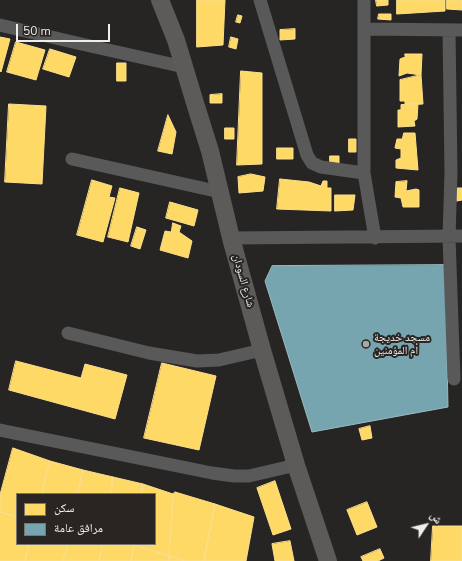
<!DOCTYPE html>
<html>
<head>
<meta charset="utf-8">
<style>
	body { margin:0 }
	#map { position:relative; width:462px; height:561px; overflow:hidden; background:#272523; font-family:"Nunito Sans","Noto Naskh Arabic",sans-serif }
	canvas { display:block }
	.legend { position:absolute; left:16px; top:493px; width:140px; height:52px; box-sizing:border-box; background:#282522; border:1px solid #787572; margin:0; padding:5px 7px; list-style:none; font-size:12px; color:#efeeeb }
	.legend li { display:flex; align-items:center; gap:8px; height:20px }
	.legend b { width:20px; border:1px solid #787572 }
	.north { position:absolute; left:406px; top:505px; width:40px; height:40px; -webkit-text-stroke:3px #282522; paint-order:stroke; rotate:55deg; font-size:11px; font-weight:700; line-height:16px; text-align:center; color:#efeeeb }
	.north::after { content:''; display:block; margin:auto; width:14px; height:18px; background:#efeeeb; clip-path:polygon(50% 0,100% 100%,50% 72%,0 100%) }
	.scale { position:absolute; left:16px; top:24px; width:94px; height:18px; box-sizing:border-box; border:2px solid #efeeeb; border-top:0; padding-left:5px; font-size:12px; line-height:14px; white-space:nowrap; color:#efeeeb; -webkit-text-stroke:3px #282522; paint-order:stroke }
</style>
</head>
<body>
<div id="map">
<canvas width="462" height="561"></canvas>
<ul class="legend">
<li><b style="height:11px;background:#ffd966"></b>سكن</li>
<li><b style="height:11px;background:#76a5af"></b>مرافق عامة</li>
</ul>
<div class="north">ش</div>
<div class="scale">50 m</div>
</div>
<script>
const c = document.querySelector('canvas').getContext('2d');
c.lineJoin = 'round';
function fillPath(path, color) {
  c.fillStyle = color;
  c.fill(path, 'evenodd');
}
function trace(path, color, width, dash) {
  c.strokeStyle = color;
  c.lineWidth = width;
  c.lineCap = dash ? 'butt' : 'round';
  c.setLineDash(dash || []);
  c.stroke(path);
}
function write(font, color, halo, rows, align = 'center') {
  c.font = font + ' "Nunito Sans","Noto Naskh Arabic",sans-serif';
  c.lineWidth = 4;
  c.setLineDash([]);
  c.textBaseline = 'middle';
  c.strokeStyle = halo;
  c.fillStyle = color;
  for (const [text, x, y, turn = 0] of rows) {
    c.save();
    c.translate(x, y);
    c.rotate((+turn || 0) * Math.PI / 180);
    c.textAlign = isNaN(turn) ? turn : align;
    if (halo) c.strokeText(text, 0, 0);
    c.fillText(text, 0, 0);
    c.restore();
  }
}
const homes = new Path2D(`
	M197 0H225L223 45 197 47Z
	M376 0H388V5L377 6Z
	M397 0H445V11L397 14Z
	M447 0H462V10L447 9Z
	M379 14H391V20L378 19Z
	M238 15 242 16 240 23 236 22Z
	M295 29V39L280 40V30Z
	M0 37 10 39 1 72 0 71Z
	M231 37 238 39 236 49 229 47Z
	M16 42 45 50 36 80 7 72Z
	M50 49 76 57 69 77 43 69Z
	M405 54H422L421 75 407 73 399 76 400 59 405 57Z
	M117 63H126V81H117Z
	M241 71 262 73V164L237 165Z
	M421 75 423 104 405 105V101H400V80Z
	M222 94V103H210V95Z
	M9 104 46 106 42 184 5 182Z
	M418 104 417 119 414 121 415 126 398 127V110H401V105Z
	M168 115 176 132 172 154 158 151Z
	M225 128H234V139H225Z
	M404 133H415L418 170 396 168V160L401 158V149L395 148 397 139H402Z
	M349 139H356V152H349Z
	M277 148H293V159H277Z
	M330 156H339V164L330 165Z
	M251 174 265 177 263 191 239 193 238 177Z
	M280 179 309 182 321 186 323 181H327V188H331V211L277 209Z
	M92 180 112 186 109 197 115 198 103 242 77 235Z
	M407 181 406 191 416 189 419 190V207H403L401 198 395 197 396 182Z
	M120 188 139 193 128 242 108 237Z
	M457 188H462V200L457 201Z
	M335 195H355L353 210 335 211Z
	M170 202 198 210 194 226 166 218Z
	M173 223 181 226 179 232 192 241 188 258 160 250 165 231 171 232Z
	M137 227 146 230 140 249 131 246Z
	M16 361 81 378 85 364 127 375 115 419 9 390Z
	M162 363 216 376 199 450 144 438Z
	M370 426 372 438 362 440 359 429Z
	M13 448 50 461 42 494H17V517L0 512V495Z
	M50 461 83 470 78 494H42Z
	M83 470 113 477 111 494H78Z
	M113 477 143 484 141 494H111Z
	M275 481 291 529 273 535 257 488Z
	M143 484 173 494 169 556 134 545V544H155V494H141Z
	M175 492 215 504 204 561H185L169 556 173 494Z
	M367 502 377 527 357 535 347 510Z
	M215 504 254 517 246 561H204Z
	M0 512 17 517V544H29L25 561H0Z
	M433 526H462V561H431Z
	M290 541 294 561H275L272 544Z
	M29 544H68L63 561H25Z
	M68 544H103L99 561H63Z
	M103 544H122L134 545 131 561H99Z
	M134 545 169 556V561H131Z
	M380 549 384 558 378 561H363L361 557Z
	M169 556 185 561H169Z`);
fillPath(homes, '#ffd966');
trace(homes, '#fadf8e', 1);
const public = new Path2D(`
	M445 265 448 407 312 432 265 281 272 266Z`);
fillPath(public, '#76a5af');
trace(public, '#9abbc1', 1);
trace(new Path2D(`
	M260 0 307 155 312 163 321 167 364 173
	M364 0V173L375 238
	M0 25 77 43 184 67
	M364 29 462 30
	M449 30 451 173 449 237 454 379
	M72 159 220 192
	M231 238 462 236
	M68 333 149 353 197 361 219 360 262 350
	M0 430 212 473 234 476H249L296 465`), '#595959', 13);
trace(new Path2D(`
	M160 0 176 40 195 103 210 151 231 238 262 350 296 465 328 561`), '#5c5b5a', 18);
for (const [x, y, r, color] of [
	[366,344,4,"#a9a8a5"]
]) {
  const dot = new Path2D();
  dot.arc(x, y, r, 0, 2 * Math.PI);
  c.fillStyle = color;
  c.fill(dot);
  trace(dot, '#282522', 1.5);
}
write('11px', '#efeeeb', '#282522', [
	["شارع السودان",243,281,74]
]);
write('11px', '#efeeeb', '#282522', [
	["مسجد خديجة",374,338],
	["أم المؤمنين",374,351]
], 'left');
</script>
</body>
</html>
